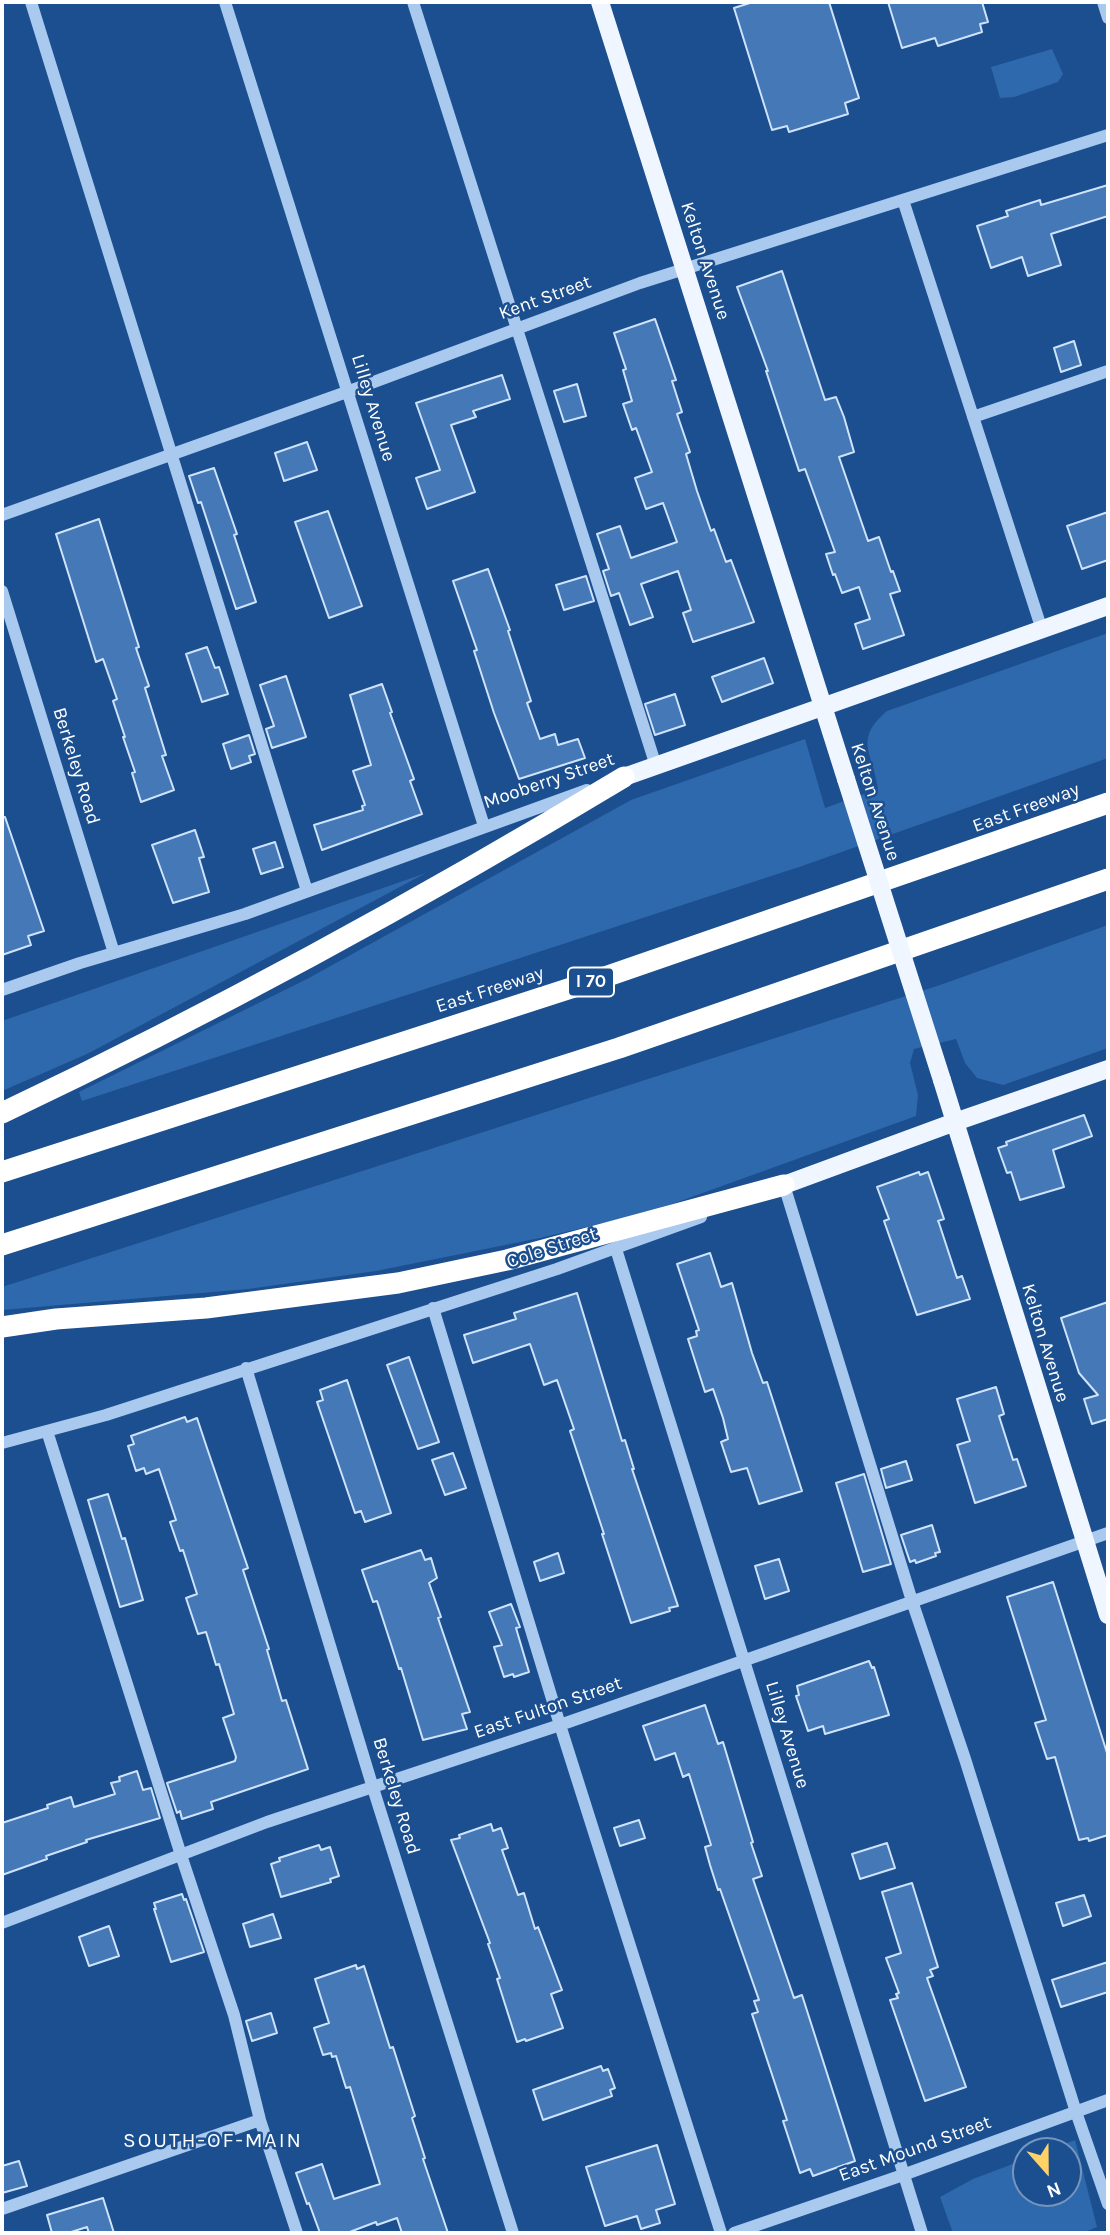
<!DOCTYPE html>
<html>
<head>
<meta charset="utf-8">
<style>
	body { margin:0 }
	#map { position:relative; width:1110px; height:2235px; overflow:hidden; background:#1b4f8f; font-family:Karla,sans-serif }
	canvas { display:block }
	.frame { position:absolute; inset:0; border:4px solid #fff; pointer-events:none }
	.north { position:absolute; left:1012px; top:2137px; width:70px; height:70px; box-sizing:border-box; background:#1b4f8f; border:2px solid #7695bc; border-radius:50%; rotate:159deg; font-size:19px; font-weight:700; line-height:28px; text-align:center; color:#fff }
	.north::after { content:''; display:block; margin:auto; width:24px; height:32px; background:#ffd166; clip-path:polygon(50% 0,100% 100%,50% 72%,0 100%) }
</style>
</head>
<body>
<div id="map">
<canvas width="1110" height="2235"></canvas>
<div class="frame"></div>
<div class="north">N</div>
</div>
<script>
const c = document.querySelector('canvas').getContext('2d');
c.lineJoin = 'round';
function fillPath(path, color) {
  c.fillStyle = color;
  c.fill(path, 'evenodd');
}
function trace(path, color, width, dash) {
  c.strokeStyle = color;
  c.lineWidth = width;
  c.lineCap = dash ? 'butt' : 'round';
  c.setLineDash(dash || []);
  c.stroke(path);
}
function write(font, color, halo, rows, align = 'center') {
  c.font = font + ' Karla,sans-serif';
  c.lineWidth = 5;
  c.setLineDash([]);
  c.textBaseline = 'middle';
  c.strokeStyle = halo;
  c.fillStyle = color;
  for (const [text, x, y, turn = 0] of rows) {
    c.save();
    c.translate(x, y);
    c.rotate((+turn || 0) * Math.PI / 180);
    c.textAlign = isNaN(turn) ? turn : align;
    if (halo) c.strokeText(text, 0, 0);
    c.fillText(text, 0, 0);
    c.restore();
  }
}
fillPath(new Path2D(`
	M1052 49 1063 74 1058 82 1014 97 1000 98 991 67Z
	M1108 633V758L802 866 82 1101 79 1092 307 979 631 800 805 739 825 808 878 789C873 752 853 740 887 711Z
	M426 873 87 1054 2 1091V1021Z
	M1108 925V1048L1003 1085 977 1078 965 1063 956 1039 914 1049 910 1063 918 1095 916 1116 650 1212 540 1238 376 1271 248 1289 2 1310V1287L940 985Z
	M1075 2140 1097 2227 1083 2233H953L940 2197 973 2179 1026 2159V2193H1068V2151H1047Z`), '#2e69ad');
const building = new Path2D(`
	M753 2H829L859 98 845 103 848 114 789 132 787 126 772 130 734 8Z
	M888 2H982L988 22 980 24 982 32 938 46 935 38 902 48Z
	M1108 185V216L1051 234 1061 265 1028 276 1022 257 991 268 977 226 1008 216 1006 211 1040 200 1041 205Z
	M782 271 825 400 836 397 844 417 854 452 839 457 868 541 879 537 891 572 893 571 900 591 890 594 904 635 863 649 855 624 870 619 859 587 842 593 835 574 833 575 826 554 835 552 805 469 799 471 766 371H768L737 287Z
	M655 319 676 380 672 381 682 412 677 414 690 452 686 454 697 491 711 531 714 529 726 562 731 560 754 622 693 642 683 613 691 610 678 571 641 584 653 617 630 625 619 593 611 596 603 571 609 569 597 534 620 526 631 558 677 542 663 503 646 509 635 478 652 472 636 428 632 430 623 404 632 401 623 370 626 369 614 333Z
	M1074 341 1081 365 1061 372 1054 348Z
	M502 375 510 399 473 411 476 417 451 425 475 492 427 509 416 478 440 470 416 403Z
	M577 384 586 416 564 422 554 391Z
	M307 442 317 470 284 481 275 453Z
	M214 468 237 534 234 535 256 602 236 609 201 502 198 503 189 476Z
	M328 511 362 606 329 618 295 522Z
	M1108 512V560L1082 569 1067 526Z
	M99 519 139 647 136 648 149 686 145 688 166 755 162 756 174 790 141 802 132 773 135 772 123 737H125L113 701 117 699 103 659 96 662 56 534Z
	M488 569 510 630 508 631 531 701 527 703 540 739 555 734 558 745 578 739 585 758 519 779 494 713 474 651 477 650 453 581Z
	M586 576 594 601 564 610 556 585Z
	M207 647 215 668 219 667 228 694 202 702 186 654Z
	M764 658 773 683 722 702 712 677Z
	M286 676 306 737 272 748 266 729 274 726 260 685Z
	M382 684 392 712 390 713 414 779 410 781 422 814 322 850 314 825 363 810 362 806 365 805 353 771 371 765 350 695Z
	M675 694 685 725 655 735 645 704Z
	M249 735 255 754 249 756 251 762 231 769 223 744Z
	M2 817H5L44 931 28 936 31 945 2 955Z
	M195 830 204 857 199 858 209 892 173 903 152 845Z
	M275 842 283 867 261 874 253 849Z
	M1084 1115 1092 1136 1053 1150 1064 1187 1020 1200 1011 1172 1007 1173 998 1148 1007 1145 1006 1142Z
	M919 1172 920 1175 928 1172 944 1219 938 1221 939 1223 957 1278 962 1276 970 1299 917 1315 884 1221 889 1219 877 1187Z
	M710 1253 721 1287 732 1283 752 1353 763 1383 767 1382 802 1491 759 1504 747 1468 731 1472 721 1442 728 1439 723 1418 713 1389 705 1392 688 1339 697 1336 696 1331 699 1330 677 1264Z
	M577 1293 622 1441 625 1440 634 1469H632L678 1606 669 1608 670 1611 631 1623 602 1534H604L570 1431 574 1429 557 1380 544 1385 530 1344 473 1363 464 1335 516 1319 514 1313Z
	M1108 1302V1419L1092 1424 1084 1399 1098 1395 1079 1373 1061 1318Z
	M409 1357 439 1442 418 1449 387 1365Z
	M347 1380 391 1513 365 1522 361 1511 355 1513 317 1402 323 1400 320 1390Z
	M996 1387 1004 1414 999 1416 1013 1460 1017 1459 1026 1486 975 1503 957 1445 970 1441 957 1399Z
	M185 1417 187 1422 197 1418 207 1448 248 1568 243 1570 269 1649 267 1650 282 1701 286 1700 308 1769 211 1802 213 1809 182 1819 180 1811 177 1813 167 1783 235 1761 236 1757 223 1718 234 1714 219 1664 216 1665 206 1632 198 1634 186 1598 197 1594 183 1550 180 1551 170 1522 176 1520 159 1469 146 1474 144 1468 136 1471 128 1446 134 1444 131 1436Z
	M453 1453 466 1488 445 1495 432 1460Z
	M906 1461 912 1480 886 1488 881 1469Z
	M864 1474 891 1564 863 1572 836 1483Z
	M108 1494 122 1539 125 1538 143 1600 120 1607 88 1500Z
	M932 1525 940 1552 935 1553 936 1556 916 1563 915 1560 910 1562 901 1535Z
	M421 1550 425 1560 431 1558 437 1578 429 1583 441 1617 438 1618 470 1712 462 1714 467 1729 423 1740 401 1668 399 1669 390 1641 377 1601 373 1602 362 1570Z
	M558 1553 564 1573 540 1581 534 1562Z
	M779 1559 789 1591 765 1599 755 1566Z
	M1053 1582 1108 1756V1835L1089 1841 1088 1838 1079 1840 1055 1757 1047 1759 1035 1723 1046 1720 1007 1597Z
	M511 1604 520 1627 516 1628 529 1672 514 1677 513 1674 504 1677 494 1647 502 1645 489 1612Z
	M869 1661 872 1668 874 1667 889 1715 825 1734 823 1726 808 1731 796 1696 799 1695 797 1686Z
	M705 1705 718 1744 723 1742 753 1842 751 1843 762 1876 753 1879 794 1998 802 1995 855 2161 813 2176 810 2169 800 2173 783 2121 787 2120 752 2014 758 2012 754 2001 759 2000 720 1889 718 1890 710 1865 705 1847 711 1845 689 1774 683 1777 675 1753 655 1760 643 1726Z
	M137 1771 143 1790 151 1788 160 1818 86 1840 87 1842 46 1856 47 1859 2 1875V1823L48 1808 47 1805 71 1797 74 1807 115 1794 111 1783 120 1781 119 1777Z
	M639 1820 645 1838 620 1846 614 1828Z
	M491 1824 493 1831 501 1828 508 1848 502 1850 518 1895 524 1893 535 1929 538 1927 562 1990 551 1994 563 2028 526 2041 525 2039 517 2042 497 1979 500 1978 488 1944 490 1943 451 1840 460 1838 459 1835Z
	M887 1843 895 1868 860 1879 852 1854Z
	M319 1845 321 1850 330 1847 339 1876 330 1879 331 1882 281 1897 271 1864 280 1861 279 1858Z
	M912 1883 938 1967 930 1970 933 1976 927 1978 966 2087 925 2101 890 2000 898 1998 896 1994 899 1993 886 1958 901 1953 882 1892Z
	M182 1894 184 1900 186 1899 204 1952 171 1962 154 1909H156L154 1903Z
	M1084 1895 1091 1916 1063 1926 1056 1903Z
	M273 1914 281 1938 250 1947 243 1924Z
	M109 1926 119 1956 89 1966 79 1937Z
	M1108 1962V1992L1061 2007 1052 1980Z
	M356 1965 357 1969 364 1966 390 2048 393 2047 415 2116 412 2118 425 2158 423 2159 448 2233H402L397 2218 377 2225 376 2222 347 2233H320L309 2203 307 2204 296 2173 322 2164 334 2199 380 2184 350 2087 346 2088 336 2056 332 2057 331 2053 323 2055 314 2028 329 2023 315 1979Z
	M271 2013 277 2033 252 2041 246 2021Z
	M601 2066 603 2071 608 2069 615 2088 610 2090 612 2096 543 2120 533 2090Z
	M657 2145 675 2204 656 2210 660 2223 641 2229 637 2216 605 2226 586 2167Z
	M19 2161 27 2186 2 2193V2166Z
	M103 2198 114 2233H89L87 2227 68 2233H52L47 2215Z`);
fillPath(building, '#4478b7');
trace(building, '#cfe3fa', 2);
trace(new Path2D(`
	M31 2 307 891
	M225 2 484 826
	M413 2 656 766
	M1103 2 1108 18
	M903 200 1042 630
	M973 417 1108 371
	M2 515 355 389 640 283 1108 135
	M2 591 114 953
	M2 990 80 963 245 914 587 790
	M780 1187 784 1185 912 1601 965 1759 1076 2112 1108 2204
	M616 1249 922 2233
	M433 1308 560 1725 721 2233
	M246 1368 373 1788 513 2233
	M47 1431 181 1855 234 2015 260 2120 297 2233
	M2 1443 106 1415 557 1269 701 1217
	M2 1923 267 1822 560 1725 1108 1533
	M2 2209 260 2120
	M734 2233 903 2175 1108 2100`), '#a9c9ee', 12);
trace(new Path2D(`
	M600 2 846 779
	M624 777 1108 606
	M942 1080 1108 1615
	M784 1185 955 1122 1108 1069`), '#f0f6ff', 18);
trace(new Path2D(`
	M2 1113C215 1012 422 899 624 777
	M2 1172 602 978 1108 803
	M2 1245 619 1048 1108 879
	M2 1327 56 1319 206 1308 398 1283 507 1260 784 1185`), '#fff', 21);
trace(new Path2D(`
	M846 779 942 1080`), '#f0f6ff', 18);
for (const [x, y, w] of [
	[591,982,46]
]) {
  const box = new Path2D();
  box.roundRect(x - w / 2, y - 14.5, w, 29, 5);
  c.fillStyle = '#1b4f8f';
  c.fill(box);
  trace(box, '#fff', 2);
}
write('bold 18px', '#fff', null, [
	["I 70",591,982]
]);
write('19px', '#fff', '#1b4f8f', [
	["Kelton Avenue",705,261,72],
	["Kent Street",545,298,-20],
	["Lilley Avenue",373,408,73],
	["Berkeley Road",76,766,73],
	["Mooberry Street",549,781,-19],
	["Kelton Avenue",875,802,72],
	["East Freeway",1026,808,-20],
	["East Freeway",490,990,-18],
	["Cole Street",552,1248,-18],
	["Kelton Avenue",1045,1343,73],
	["East Fulton Street",548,1708,-19],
	["Lilley Avenue",787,1735,73],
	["Berkeley Road",396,1796,73],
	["East Mound Street",915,2149,-20]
]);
c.letterSpacing = '2px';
write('21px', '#fff', '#1b4f8f', [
	["SOUTH-OF-MAIN",213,2141]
]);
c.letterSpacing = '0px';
</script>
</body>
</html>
